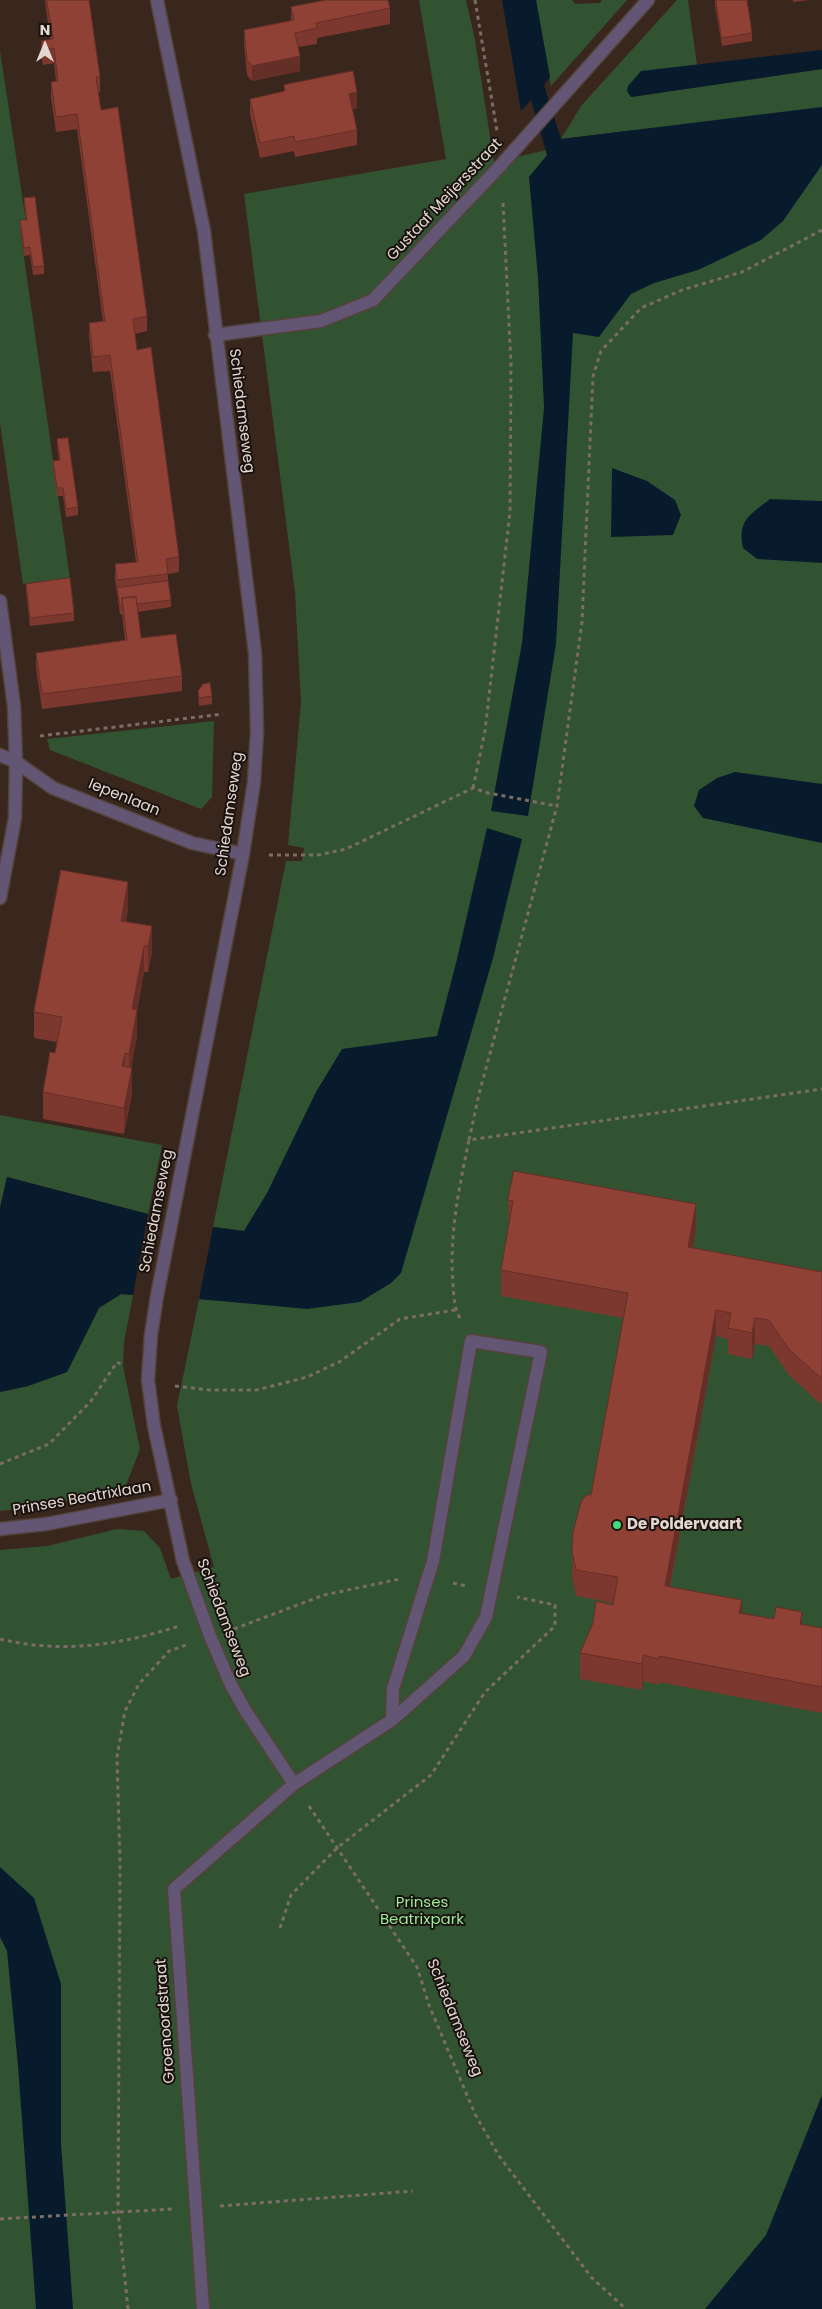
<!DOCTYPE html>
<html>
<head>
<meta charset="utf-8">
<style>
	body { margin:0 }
	#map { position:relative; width:822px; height:2309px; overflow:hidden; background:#39271e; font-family:Poppins,sans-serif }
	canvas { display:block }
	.north { position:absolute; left:20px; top:20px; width:50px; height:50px; -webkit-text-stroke:4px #1a120e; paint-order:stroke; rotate:0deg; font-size:14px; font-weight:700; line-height:20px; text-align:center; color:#e3d7d1 }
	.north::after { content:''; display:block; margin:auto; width:18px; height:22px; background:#e3d7d1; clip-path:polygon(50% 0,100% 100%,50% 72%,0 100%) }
</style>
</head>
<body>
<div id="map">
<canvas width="822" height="2309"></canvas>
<div class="north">N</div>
</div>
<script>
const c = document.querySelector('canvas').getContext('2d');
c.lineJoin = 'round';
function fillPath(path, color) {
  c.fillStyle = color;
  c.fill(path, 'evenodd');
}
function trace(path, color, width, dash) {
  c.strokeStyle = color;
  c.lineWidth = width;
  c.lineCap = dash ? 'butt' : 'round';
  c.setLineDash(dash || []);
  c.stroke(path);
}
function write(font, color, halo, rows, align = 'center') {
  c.font = font + ' Poppins,sans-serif';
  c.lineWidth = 4;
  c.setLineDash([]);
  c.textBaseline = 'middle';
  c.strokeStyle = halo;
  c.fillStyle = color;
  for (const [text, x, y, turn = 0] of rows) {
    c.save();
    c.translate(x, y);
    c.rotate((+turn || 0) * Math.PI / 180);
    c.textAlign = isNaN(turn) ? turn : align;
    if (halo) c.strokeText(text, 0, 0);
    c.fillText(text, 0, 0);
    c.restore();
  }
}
fillPath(new Path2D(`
	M419 0H466L475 40 494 162 635 130 561 139 581 106 677 0H688L697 65 641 72 631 97 822 69V2309H0V1550L47 1546 117 1529 144 1531 160 1548 171 1579 214 1567 191 1484 177 1406 199 1299 247 1303 258 1208 244 1231 213 1227 286 861H302L304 848 288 845 301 703 295 592 244 194 446 159Z
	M536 0H572L575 4 600 3 602 0H627L551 86Z
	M0 51 27 228 20 229 70 579 23 584 0 423Z
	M214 721 212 797 201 809 50 750 47 739Z
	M0 1115 162 1145 148 1214 7 1177 0 1208Z
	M121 1294 133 1295 124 1342 123 1366 140 1449 126 1485 53 1505 0 1511V1392L28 1386 67 1372 99 1308Z`), '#325332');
fillPath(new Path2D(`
	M502 0H536L550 77 544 85 561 139 822 107V165L783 221 761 240 698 270 654 283 631 294 599 337 573 333 556 644 528 816 491 811 522 643 544 408 538 278 529 177 547 155 531 100 521 111Z
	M822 50V69L631 97 627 91 628 86 641 71Z
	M612 468 647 481 675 500 681 515 673 535 611 537Z
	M770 499 822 501V563L757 559 743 548C737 520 750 515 770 499Z
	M735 772 822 784V843L703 818 694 806 699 790 717 778Z
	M487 828 522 839 493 958 401 1273 391 1283 360 1302 307 1309 199 1299 213 1227 244 1231 267 1193 316 1092 342 1049 437 1036 457 959Z
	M7 1177 148 1214 133 1295 121 1294 99 1308 67 1372 28 1386 0 1392V1208Z
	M0 1867 34 1898 61 1984V2143L73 2309H36L18 2066 7 1951 0 1937Z
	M822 2095V2309H705L766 2235Z`), '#071b2c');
const minor = new Path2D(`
	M157 0 204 231 255 653 257 731 254 782 243 854 157 1296 151 1335 148 1380 154 1426 183 1561 210 1636 231 1685 245 1710 294 1784
	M215 335 321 321 373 300 501 165 648 0
	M0 601 14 706 16 762 15 818 0 898
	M0 755 16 762 53 788 192 843 243 854
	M0 1529 46 1524 171 1500
	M203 2309 174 1889 294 1784 392 1720 464 1656 486 1617 541 1352 471 1341 433 1561 393 1689 392 1720`);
trace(minor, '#54433b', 15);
trace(new Path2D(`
	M475 0 497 131
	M40 736 223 714
	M473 788 485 731 510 512 511 364 503 202
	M269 855H318L346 849 473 788 488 793 557 806
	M469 1140 479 1094 557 806 582 622 593 376 601 351 641 308 682 290 742 272 822 230
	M460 1318C454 1308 454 1297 453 1285 449 1234 459 1189 469 1140L822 1089
	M175 1386 210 1390H257L307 1377 339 1362 400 1319 455 1310
	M0 1464 49 1444 91 1401 117 1362 124 1366
	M453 1583 467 1586
	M234 1629 324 1595 400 1579
	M0 1639C61 1654 120 1645 179 1626
	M309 1806 417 1967 429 2005 475 2114 499 2156 592 2278 626 2309
	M280 1928 291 1895 337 1848 431 1775 485 1692 555 1626V1605L517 1597
	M220 2206 413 2191
	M0 2219 172 2209
	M128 2309 118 2212 120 1863 117 1757 125 1711 139 1684 169 1651 186 1645`), '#7b6c64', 3, [4, 4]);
trace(minor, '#625674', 12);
fillPath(new Path2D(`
	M45 0H89L100 77V92H98L101 110 147 316V331L135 334 137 350 179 557V572L168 574V581L171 600V607L138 612 141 638 182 676V691L42 709 36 668V653L125 640 122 614H120L115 579V564L136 562 110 371 93 372 89 338V323L103 321 77 129 56 132 51 97V82L56 81 54 63 43 65 41 56V41L50 40Z
	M715 0H747L752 33V41L722 46 715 6Z
	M793 0H809L793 2Z
	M291 7 390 8V24L317 38V44L298 47 300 71 252 81 247 75 244 45V30L291 21Z
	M284 85 357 108 352 109 357 130V145L295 157 294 151 260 158 250 114V99L284 91Z
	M24 198 44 266V274L33 275 30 255 24 256 20 228V220H26L24 206Z
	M57 439 78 507V515L66 517 63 496H57L53 469V461L59 460 57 447Z
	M26 584 74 613V621L30 626 26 592Z
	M198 691 212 696V704L199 706Z
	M128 908 126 922 152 926V953L148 972H144L137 1012V1036L131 1068 132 1094 124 1134 43 1119V1092L55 1053 57 1042 34 1038V1012Z
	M508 1200 696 1230 693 1248 822 1272V1404L816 1400 788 1374 769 1346 755 1344 752 1359 728 1354V1339L716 1336 670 1587 742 1613 822 1628V1713L659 1682V1685L643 1681 642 1690 580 1679V1653L613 1605V1603L576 1596 572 1578 573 1532 591 1495 623 1318 501 1296V1270L509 1226Z`), '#7c382e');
fillPath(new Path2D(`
	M300 56V71L252 81V66Z
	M357 92V108L349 109V94Z
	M128 882V908L121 947V921Z
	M152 926V953L148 972V946Z
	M144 946V972L137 1012V1036L129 1080V1054L132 1009Z
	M125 1053V1079L122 1066Z
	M132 1068V1094L124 1134V1108Z
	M696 1204V1230L688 1273V1247Z
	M716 1310V1336L665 1612V1586Z
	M755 1318V1344L752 1359V1333Z
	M742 1600V1627L739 1613Z
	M802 1612V1638L800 1624Z
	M643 1655V1681L642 1690V1664Z`), '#652e26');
const building = new Path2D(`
	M47 0H89L100 77H96L101 110 118 107 147 316 133 319 137 350 151 347 179 557 166 559 168 574 117 580 115 564 138 562 110 355 93 357 89 323 105 321 77 114 56 117 51 82 58 81 54 48 43 49 41 41 53 39Z
	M326 0H388L390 8 316 23 317 28 295 33 300 56 252 66 247 60 244 30 294 20 291 7Z
	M716 0H747L752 33 722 38Z
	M353 71 357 92 349 94 357 130 295 142 294 136 260 143 250 99 285 91 284 85Z
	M35 197 44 266 33 267 30 247 24 248 20 220H27L24 198Z
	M68 438 78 507 66 509 63 488H57L53 461 60 460 57 439Z
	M70 578 74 613 30 618 26 584Z
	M168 581 171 600 137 604 136 597 122 598V606H120L117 588Z
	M136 597 141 638 176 634 182 676 42 694 36 653 127 640 122 598Z
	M210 683 212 696 199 698 198 691 203 684Z
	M61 870 128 882 121 921 152 926 148 946H144L132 1009 137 1010 129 1054 125 1053 122 1066 132 1068 124 1108 43 1092 50 1052 55 1053 62 1017 34 1012Z
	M514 1171 696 1204 688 1247 822 1272V1378L816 1374 788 1348 769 1320 755 1318 752 1333 728 1328 731 1313 716 1310 665 1586 742 1600 739 1613 774 1619 776 1607 802 1612 800 1624 822 1628V1687L659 1656V1659L643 1655 642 1664 580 1653 593 1623 596 1601 613 1605 618 1577 576 1570 572 1552 573 1532 581 1502 586 1495H591L628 1293 501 1270 513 1201 508 1200Z`);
fillPath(building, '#904136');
trace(building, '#652e26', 1);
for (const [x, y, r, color] of [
	[617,1525,5,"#46d77a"]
]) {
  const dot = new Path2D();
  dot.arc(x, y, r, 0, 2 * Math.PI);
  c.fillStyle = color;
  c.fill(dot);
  trace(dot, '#1a120e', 2);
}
write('15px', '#e3d7d1', '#1a120e', [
	["Gustaaf Meijersstraat",445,200,-47],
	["Schiedamseweg",241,411,83],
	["Iepenlaan",124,798,22],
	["Schiedamseweg",230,814,-82],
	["Schiedamseweg",157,1211,-79],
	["Prinses Beatrixlaan",82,1499,-10],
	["Schiedamseweg",223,1618,69],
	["Schiedamseweg",454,2018,68],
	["Groenoordstraat",166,2021,-94]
]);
write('bold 15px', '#e3d7d1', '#1a120e', [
	["De Poldervaart",627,1525]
], 'left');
write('15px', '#99ed99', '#1a120e', [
	["Prinses",422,1903],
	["Beatrixpark",422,1920]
]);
</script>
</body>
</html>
